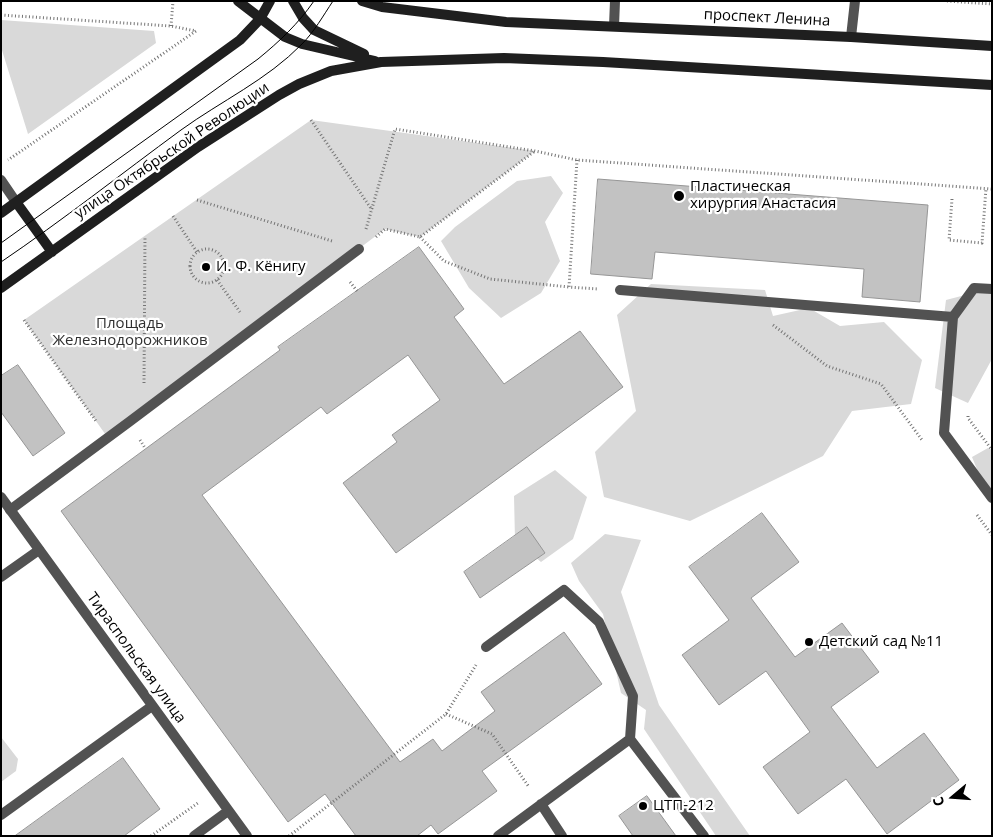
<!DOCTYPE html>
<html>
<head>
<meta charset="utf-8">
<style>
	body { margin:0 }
	#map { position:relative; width:993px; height:837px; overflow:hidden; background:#fff; font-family:"Open Sans",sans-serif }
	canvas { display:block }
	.frame { position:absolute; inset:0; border:2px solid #000; pointer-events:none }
	.north { position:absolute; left:928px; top:772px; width:50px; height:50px; -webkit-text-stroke:4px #fff; paint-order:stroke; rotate:252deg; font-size:14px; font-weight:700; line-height:20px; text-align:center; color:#000 }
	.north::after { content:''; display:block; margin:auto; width:18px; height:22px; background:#000; clip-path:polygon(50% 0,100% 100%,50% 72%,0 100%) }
</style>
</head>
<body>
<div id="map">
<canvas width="993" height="837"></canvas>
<div class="frame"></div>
<div class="north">С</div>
</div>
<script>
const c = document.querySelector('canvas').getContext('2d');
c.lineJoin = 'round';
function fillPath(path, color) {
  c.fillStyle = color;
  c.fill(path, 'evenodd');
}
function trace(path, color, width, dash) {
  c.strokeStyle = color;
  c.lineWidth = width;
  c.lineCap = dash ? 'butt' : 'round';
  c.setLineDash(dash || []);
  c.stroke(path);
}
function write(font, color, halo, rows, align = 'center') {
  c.font = font + ' "Open Sans",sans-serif';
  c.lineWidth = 4.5;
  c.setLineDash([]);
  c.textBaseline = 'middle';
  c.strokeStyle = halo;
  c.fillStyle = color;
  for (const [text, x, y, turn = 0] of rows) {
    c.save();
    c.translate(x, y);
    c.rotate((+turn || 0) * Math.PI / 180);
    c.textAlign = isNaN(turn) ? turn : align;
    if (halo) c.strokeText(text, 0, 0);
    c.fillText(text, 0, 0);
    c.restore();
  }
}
fillPath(new Path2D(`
	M1 20 154 31 156 43 28 134 1 47Z
	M311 120 535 151 420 237 385 229 108 438 24 320Z
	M551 176 563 193 545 222 560 261 541 293 501 318 469 288 441 241 455 227 517 181Z
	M651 284 765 290 773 316 809 308 840 326 884 322 922 360 911 404 852 411 823 456 690 521 604 497 595 452 636 411 617 315Z
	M992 288V359L968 403 935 388 946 300Z
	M988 448 992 450V506L972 457Z
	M555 470 587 497 573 539 541 562 515 540 514 496Z
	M605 534 641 540 621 592 659 705 750 836H716L644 729 646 710 621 693 603 614 579 581 571 563Z
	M1 737 18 759 16 771 1 782Z`), '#d9d9d9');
const building = new Path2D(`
	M598 179 928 205 920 302 862 297 864 269 655 252 652 279 591 274Z
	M419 247 464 309 454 317 504 384 580 331 623 387 396 553 343 483 397 442 392 435 440 400 408 355 327 414 321 407 202 495 400 762 433 739 442 751 495 711 481 692 564 632 602 684 482 771 497 791 438 834 431 825 417 836H356L325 794 288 822 61 511 280 350 278 347Z
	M18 365 65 433 33 456 1 412V376Z
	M762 513 799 562 751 598 795 657 842 623 879 672 831 707 877 768 924 733 959 780 887 834 846 779 798 814 763 767 810 732 766 671 719 705 682 655 729 620 689 567Z
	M527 527 545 553 480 598 464 572Z
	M123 758 160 809 124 836H15Z
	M647 796 676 836H633L619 816Z`);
fillPath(building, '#c2c2c2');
trace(building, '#969696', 1);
trace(new Path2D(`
	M947 1 992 4
	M1 15 171 26 196 31 8 160
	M171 26 173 1
	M311 120 372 210
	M577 160 569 287 598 289
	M952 199 949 240 982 243 986 188
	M197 200 332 241
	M173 216 197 252
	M366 229 395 129 535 151 577 160 992 189
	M376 237 385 229 420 237 535 151
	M420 237 444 261 490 279 569 287
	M190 266a17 17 0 1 1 34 0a17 17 0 1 1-34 0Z
	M217 280 240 312
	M350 282 357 291
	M24 320 96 421
	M773 325 827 366 881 384 922 440
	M144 383 145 236
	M968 416V418L992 450
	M140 440 145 448
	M977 515 992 535
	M446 714 492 734 529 787
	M151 836 198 803
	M289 836 446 714 476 665`), '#747474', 3, [1, 2.5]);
trace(new Path2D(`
	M614 26 615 1
	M851 37 855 1
	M1 180 16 202
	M620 290 953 317 944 433 992 498
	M953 317 974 288 992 289
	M10 510 129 422 359 249
	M1 577 39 550
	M486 647 564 590 599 622 633 696 630 739
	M541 804 562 836
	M1 815 152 706
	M498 836 630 739 704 836`), '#525252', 10);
trace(new Path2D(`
	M1 497 247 836
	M194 836 228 811`), '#525252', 10);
trace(new Path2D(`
	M238 1 285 37 302 44 375 61
	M293 1 303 18 314 30 364 54
	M362 1 382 7 506 22 851 37 992 46
	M16 202 52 252
	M1 213 240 40 260 19 270 1
	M1 288 198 147 279 95 299 84 331 71 381 62 504 58 603 62 992 85`), '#1f1f1f', 10);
trace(new Path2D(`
	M1 243 258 59C280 41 298 24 314 1
	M1 262C63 220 121 174 181 130 221 101 267 80 302 44 314 32 323 16 333 1`), '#000', 1);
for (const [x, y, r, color] of [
	[679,196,6,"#000"],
	[206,267,5,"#000"],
	[809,642,5,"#000"],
	[643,806,5,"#000"]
]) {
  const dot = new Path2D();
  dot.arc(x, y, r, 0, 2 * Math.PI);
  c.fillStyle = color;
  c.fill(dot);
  trace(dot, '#fff', 2);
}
write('15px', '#000', '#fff', [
	["проспект Ленина",767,18,3],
	["улица Октябрьской Революции",172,151,-34],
	["Тираспольская улица",136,658,54]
]);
write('15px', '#000', '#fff', [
	["Пластическая",690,187],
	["хирургия Анастасия",690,204],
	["И. Ф. Кёнигу",216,267],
	["Детский сад №11",819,642],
	["ЦТП-212",653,806]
], 'left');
write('15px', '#303030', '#fff', [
	["Площадь",130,324],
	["Железнодорожников",130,341]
]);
</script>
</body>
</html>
